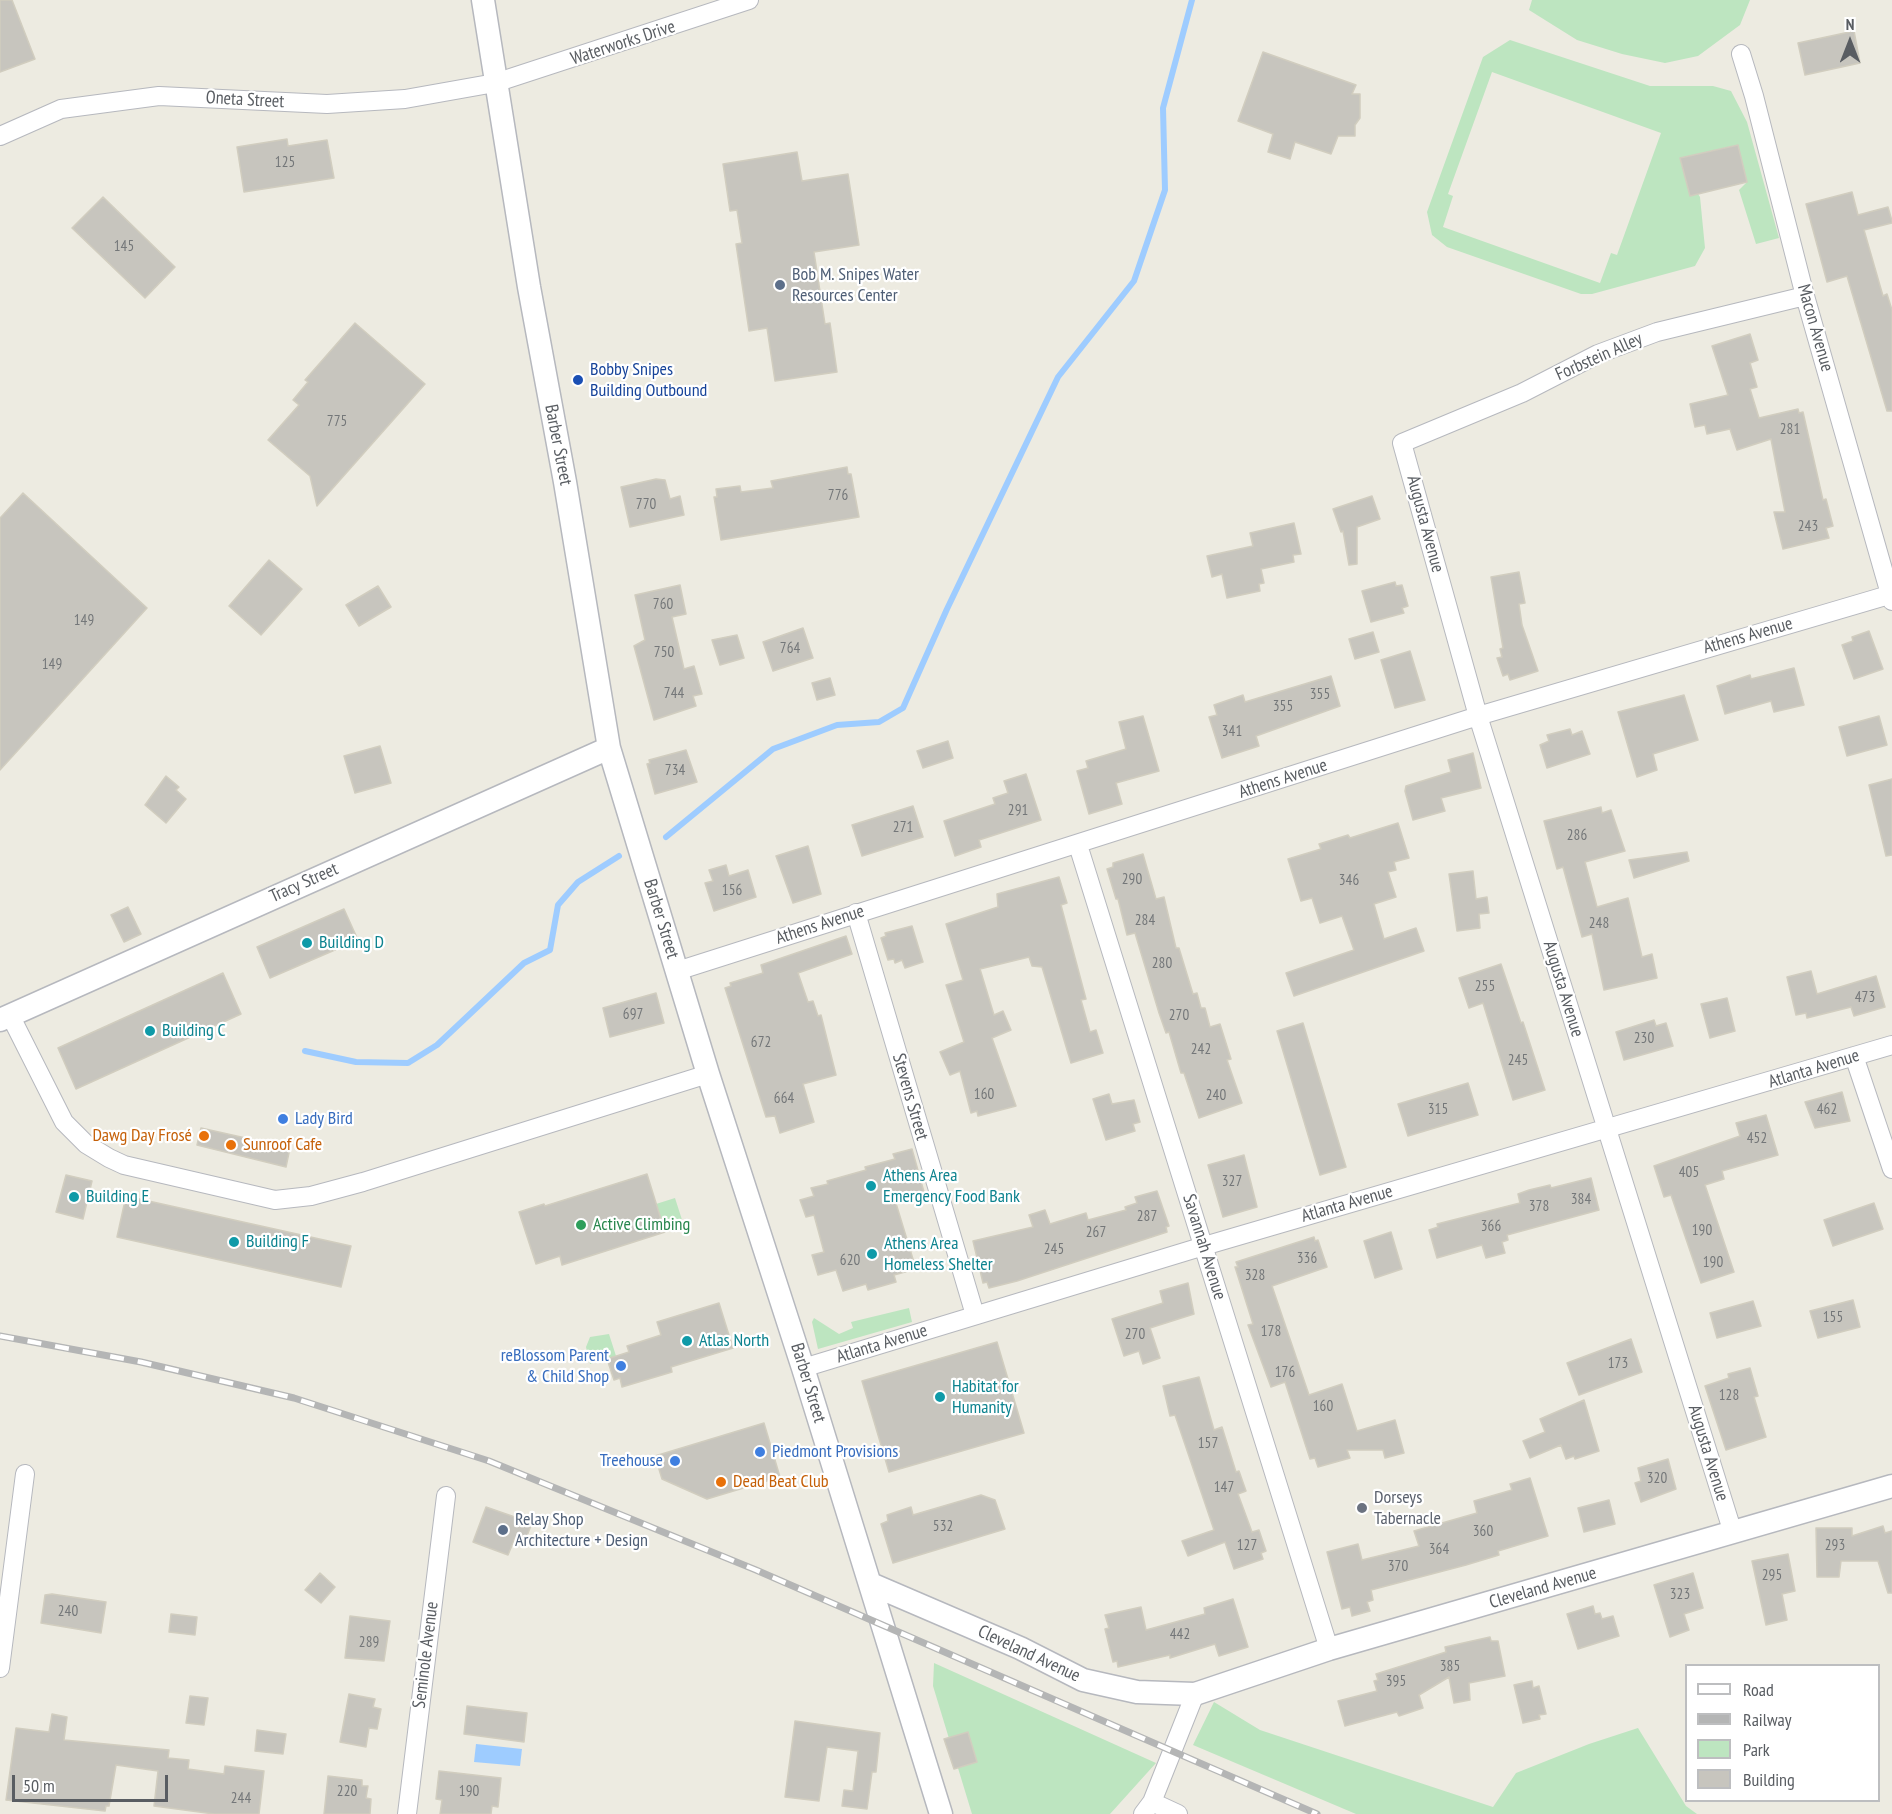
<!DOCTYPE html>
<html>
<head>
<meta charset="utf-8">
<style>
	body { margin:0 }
	#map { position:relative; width:1892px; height:1814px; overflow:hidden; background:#edebe1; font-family:"PT Sans Narrow",sans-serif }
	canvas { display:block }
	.legend { position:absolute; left:1685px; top:1664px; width:195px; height:138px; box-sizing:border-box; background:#fff; border:2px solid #bdbec0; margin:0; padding:8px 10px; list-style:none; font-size:18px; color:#595d62 }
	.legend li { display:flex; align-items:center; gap:12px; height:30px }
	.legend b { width:30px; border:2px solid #bdbec0 }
	.north { position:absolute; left:1820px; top:12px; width:60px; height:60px; -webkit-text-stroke:4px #fff; paint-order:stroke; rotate:0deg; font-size:16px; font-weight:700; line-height:24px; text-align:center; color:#595d62 }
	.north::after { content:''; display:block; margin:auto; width:21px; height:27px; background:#595d62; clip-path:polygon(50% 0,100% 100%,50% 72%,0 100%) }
	.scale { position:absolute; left:12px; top:1775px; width:156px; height:27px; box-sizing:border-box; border:3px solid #595d62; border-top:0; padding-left:8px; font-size:18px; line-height:21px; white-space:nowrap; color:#595d62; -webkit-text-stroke:4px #fff; paint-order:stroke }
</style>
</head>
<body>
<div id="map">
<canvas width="1892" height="1814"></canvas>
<ul class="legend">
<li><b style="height:8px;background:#fff"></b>Road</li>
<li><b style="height:8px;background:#b4b5b5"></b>Railway</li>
<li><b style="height:16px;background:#bde5c0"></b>Park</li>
<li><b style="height:16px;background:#c7c5be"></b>Building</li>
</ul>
<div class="north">N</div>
<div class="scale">50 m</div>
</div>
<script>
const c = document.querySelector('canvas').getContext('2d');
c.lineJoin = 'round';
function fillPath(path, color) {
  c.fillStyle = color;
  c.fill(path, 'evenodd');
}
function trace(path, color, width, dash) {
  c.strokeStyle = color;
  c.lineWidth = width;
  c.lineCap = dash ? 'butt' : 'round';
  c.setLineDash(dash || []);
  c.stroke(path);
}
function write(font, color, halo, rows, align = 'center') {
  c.font = font + ' "PT Sans Narrow",sans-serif';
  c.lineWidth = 4.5;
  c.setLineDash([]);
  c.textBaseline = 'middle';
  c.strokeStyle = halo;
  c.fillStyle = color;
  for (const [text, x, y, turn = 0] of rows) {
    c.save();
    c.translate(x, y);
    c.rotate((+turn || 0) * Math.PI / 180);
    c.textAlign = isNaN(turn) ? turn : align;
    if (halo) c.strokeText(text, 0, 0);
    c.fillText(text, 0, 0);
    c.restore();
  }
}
fillPath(new Path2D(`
	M1532 0H1750L1740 25 1698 56 1665 63 1622 54 1577 40 1529 10Z
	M1510 40 1650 86H1713L1731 91 1747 122 1779 238 1756 244 1739 190 1747 182 1737 145 1680 158 1690 196 1698 194 1700 197 1705 248 1695 266 1592 294H1581L1447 247 1432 235 1427 212 1483 57ZM1492 72 1661 133 1617 255 1611 253 1600 283 1443 227 1453 196 1448 194Z
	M675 1198 684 1226 665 1232 656 1204Z
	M909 1308 912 1322 818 1349 812 1322 814 1318 839 1334 853 1328 851 1322Z
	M609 1334 616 1356 590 1364 586 1347 590 1337Z
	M934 1663 1156 1763 1110 1814H972L933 1686Z
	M1214 1702 1260 1730 1493 1807 1516 1773 1589 1744 1638 1728 1686 1806 1697 1814H1356L1193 1745Z`), '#bde5c0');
fillPath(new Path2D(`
	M476 1744 522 1749 520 1766 474 1762Z`), '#9eccff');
trace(new Path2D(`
	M666 837 773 749 837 725 879 722 903 708 947 609 1058 377 1134 281 1165 190 1163 108 1192 0
	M305 1051 356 1062 408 1063 437 1045 524 963 550 950 558 905 578 882 619 856`), '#9eccff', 6);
const building = new Path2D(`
	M0 0H12L35 59 0 72Z
	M1854 31 1860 63 1805 75 1798 43Z
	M1263 52 1356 85 1352 94H1360V118L1355 125V136H1338L1331 154 1295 142 1290 159 1268 152 1273 134 1238 121Z
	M287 139 288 146 327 140 334 178 244 192 237 147Z
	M1738 145 1747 182 1690 196 1680 158Z
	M797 152 802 181 848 174 859 245 814 252 825 324 830 323 837 372 775 381 767 328 749 331 736 244 742 243 737 210 730 211 723 164Z
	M1852 192 1858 215 1888 207 1892 221V223L1864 230 1883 296 1887 294 1892 310V411H1887L1847 276 1827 282 1806 204Z
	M103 197 175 267 145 298 72 228Z
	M355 323 425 384 317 506 310 476 268 440 299 405 293 400 308 382 305 380Z
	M1750 334 1758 360 1750 363 1757 387 1750 389 1759 418 1798 409 1799 413 1803 412 1823 500 1826 499 1833 526 1826 528 1829 538 1783 549 1774 512H1785L1771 439 1737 450 1730 429 1707 434 1705 425 1695 427 1690 404 1728 395 1712 346Z
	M847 467 848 474H851L859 517 721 540 714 497H717L716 489 740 486 741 492 773 488 771 481Z
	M656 479 665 480 670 499 680 496 684 515 630 527 621 487Z
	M23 493 147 608 0 770V518Z
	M1372 496 1380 519 1357 527V564L1349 565 1343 531 1341 532 1333 509Z
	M1294 523 1301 554 1293 555 1294 562 1261 569 1264 583 1259 584 1260 591 1227 598 1222 574 1212 577 1207 556 1253 546 1250 533Z
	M269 560 302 589 261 635 229 606Z
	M1519 572 1525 603 1519 604 1522 625 1538 671 1510 680 1508 674 1503 676 1497 658 1502 657 1500 649 1503 648 1491 577Z
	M1395 582 1396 586 1402 585 1408 606 1402 608 1404 613 1371 622 1362 591Z
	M680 585 686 614 672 617 684 669 694 666 702 694 693 696 696 706 654 720 634 646 645 640 635 595Z
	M378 586 391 607 359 626 346 605Z
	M803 628 813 658 773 671 763 642Z
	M1869 631 1883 669 1854 679 1842 645 1853 641 1852 637Z
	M1373 632 1379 652 1355 659 1349 639Z
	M737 635 744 658 720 665 712 640Z
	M1410 651 1425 700 1395 708 1381 660Z
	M1794 668 1804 705 1774 712 1771 701 1725 714 1717 686 1750 675 1751 679Z
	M1331 676 1340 706 1256 736 1259 746 1222 758 1209 717 1217 715 1214 705 1243 695 1245 702Z
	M830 678 835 695 817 700 812 683Z
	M1684 695 1698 740 1653 754 1657 770 1637 777 1618 712Z
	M1143 716 1159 771 1116 783 1122 804 1089 814 1077 771 1088 768 1086 761 1126 749 1119 722Z
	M1879 716 1887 745 1847 756 1839 727Z
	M1570 729 1572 735 1582 731 1590 754 1547 768 1540 745 1549 741 1547 735Z
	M948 741 953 758 923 768 917 751Z
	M380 746 391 783 355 793 344 756Z
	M686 750 697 782 655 794 647 764 650 763 649 760Z
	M1473 753 1481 788 1441 798 1445 811 1413 820 1405 791 1406 786 1451 772 1448 760Z
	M1026 774 1041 820 979 840 981 847 955 856 944 821 995 804 993 798 1008 793 1004 781Z
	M166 776 179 787 176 790 186 799 166 823 145 805Z
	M1892 779V855L1886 856 1869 785Z
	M913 806 923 837 862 856 852 825Z
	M1601 807 1602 813 1611 810 1625 851 1585 862 1597 907 1628 898 1642 957 1652 954 1657 978 1604 990 1592 934 1582 937 1563 867 1557 869 1544 821Z
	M1398 823 1409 858 1394 862 1396 870 1388 872 1396 897 1374 904 1384 939 1416 928 1424 951 1294 996 1286 973 1354 950 1342 916 1320 923 1312 898 1301 901 1288 859 1321 849 1319 844 1348 835 1350 838Z
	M808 846 821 894 793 903 776 856Z
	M1687 852 1689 861 1634 878 1629 860Z
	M1143 854 1156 899 1164 897 1176 948H1179L1193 994 1197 993 1201 1008H1205L1210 1027 1220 1024 1231 1059 1227 1060 1242 1103 1199 1118 1184 1073H1181L1169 1032 1166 1033 1159 1013 1135 933 1127 935 1118 899H1116L1107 869 1113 867V863Z
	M726 865 729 876 748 870 756 897 714 911 705 883 713 881 709 870Z
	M1473 871 1476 899 1487 897 1489 913 1479 914 1480 928 1457 931 1449 874Z
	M1059 877 1067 903 1061 905 1086 999 1081 1000 1090 1032 1096 1030 1103 1053 1071 1063 1042 967 1032 966 1029 957 980 969 994 1015 1003 1011 1011 1030 992 1038 1016 1106 978 1116 977 1111 971 1113 960 1071 950 1075 940 1052 964 1042 946 985 963 980 946 924 998 907 997 894Z
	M128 907 141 934 124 942 111 915Z
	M344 909 358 940 270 978 257 947Z
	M912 926 923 962 905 968 902 960 895 963 894 959 888 960 881 938 886 936 885 933Z
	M846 936 852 954 798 973 808 1002 813 1001 818 1016 821 1015 836 1075 803 1084 814 1122 780 1133 775 1116 766 1117 725 988 731 986 730 983 763 973 761 965Z
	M1501 964 1521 1023 1523 1022 1545 1090 1513 1100 1483 1003 1469 1008 1459 978Z
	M1811 971 1817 994 1876 976 1885 1007 1854 1016 1851 1007 1807 1018 1806 1013 1796 1015 1787 977Z
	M223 973 241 1014 76 1089 58 1048Z
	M656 993 664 1023 610 1037 603 1008Z
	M1727 998 1735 1031 1710 1038 1701 1004Z
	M1654 1020 1656 1026 1666 1023 1673 1046 1624 1060 1616 1032Z
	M1303 1023 1346 1167 1320 1175 1277 1031Z
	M1468 1083 1478 1115 1408 1136 1398 1104Z
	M1842 1092 1850 1121 1815 1128 1805 1102Z
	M1109 1094 1112 1104 1134 1100 1140 1122 1133 1124 1135 1131 1106 1140 1093 1099Z
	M1766 1115 1778 1155 1722 1171 1724 1179 1705 1185 1734 1272 1701 1283 1671 1195 1664 1197 1654 1166 1740 1136 1736 1123Z
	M201 1128 290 1148 286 1167 197 1145Z
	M912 1149 924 1192 895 1200 916 1269 894 1275 896 1282 868 1290 866 1284 843 1291 836 1270 818 1275 812 1255 824 1252 814 1215 806 1217 800 1200 814 1196 811 1188 828 1184 827 1181 866 1170 865 1167 895 1159 893 1154Z
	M1244 1155 1257 1207 1223 1217 1208 1165Z
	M647 1174 665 1232 562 1265 560 1256 536 1264 519 1212 544 1204 545 1206Z
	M66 1175 92 1181 83 1219 56 1212Z
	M1591 1178 1599 1210 1507 1235 1508 1240 1502 1242 1505 1253 1486 1258 1482 1245 1437 1258 1429 1230 1438 1227 1437 1224 1520 1203 1518 1194 1529 1190 1550 1185 1551 1188Z
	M1157 1191 1169 1226 1166 1227 1167 1232 1017 1281 989 1288 987 1282 983 1283 973 1241 1033 1227 1029 1215 1045 1210 1050 1224 1086 1213 1088 1220 1126 1210 1125 1207 1137 1203 1135 1197Z
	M126 1196 351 1246 341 1287 117 1237Z
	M1874 1203 1883 1229 1833 1246 1824 1220Z
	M1391 1232 1402 1269 1375 1278 1364 1241Z
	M1314 1237 1315 1241 1318 1240 1327 1267 1272 1286 1309 1395 1342 1384 1357 1431 1395 1420 1404 1453 1385 1458 1383 1450H1347L1350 1458 1318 1467 1315 1458 1310 1459 1285 1382 1271 1387 1248 1325 1253 1324 1235 1267H1238L1236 1262Z
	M1188 1283 1194 1314 1150 1328 1160 1358 1143 1364 1139 1351 1124 1356 1112 1319 1163 1303 1160 1291Z
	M1853 1300 1860 1327 1818 1338 1810 1311Z
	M1753 1301 1761 1326 1717 1338 1710 1313Z
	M719 1303 733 1348 671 1367 672 1372 622 1387 620 1378 614 1380 607 1359 629 1352 627 1346 661 1335 657 1322Z
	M1631 1339 1642 1372 1579 1395 1567 1363Z
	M997 1342 1024 1433 889 1472 862 1381Z
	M1750 1368 1758 1396 1754 1397 1766 1437 1726 1450 1705 1386 1729 1378 1728 1374Z
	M1199 1377 1214 1430 1222 1427 1236 1472 1239 1471 1246 1491 1238 1494 1252 1532 1259 1530 1266 1551 1261 1553 1263 1559 1234 1569 1225 1542 1188 1556 1182 1541 1214 1530 1175 1415 1170 1416 1163 1386Z
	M1584 1400 1599 1451 1575 1459 1574 1456 1566 1459 1561 1445 1530 1458 1523 1441 1545 1432 1540 1419Z
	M764 1423 780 1477 707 1499 662 1479 655 1456Z
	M1668 1459 1676 1489 1641 1502 1635 1483 1641 1481 1638 1468Z
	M1530 1478 1548 1536 1498 1551 1499 1555 1466 1565 1371 1590 1373 1600 1367 1602 1370 1611 1352 1616 1350 1607 1342 1609 1327 1552 1358 1544 1362 1560 1419 1546 1414 1531 1477 1513 1474 1501 1512 1490 1510 1484Z
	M981 1495 995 1500 1005 1529 893 1563 881 1524 888 1521 887 1515 911 1507 913 1515Z
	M1609 1500 1615 1524 1584 1532 1578 1508Z
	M486 1507 532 1523 525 1541 515 1538 508 1555 473 1542Z
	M1883 1526 1885 1533 1892 1531V1593H1888L1878 1561H1841L1839 1577H1817L1816 1528H1852V1536Z
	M1788 1554 1795 1591 1782 1594 1787 1620 1766 1625 1752 1561Z
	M320 1573 335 1587 321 1603 305 1590Z
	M1693 1573 1703 1608 1684 1614 1689 1630 1670 1637 1654 1585Z
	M52 1594 106 1602 101 1633 41 1623 45 1595Z
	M1233 1599 1248 1647 1219 1656 1215 1644 1170 1658V1655L1118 1667 1117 1661 1113 1662 1105 1629 1109 1628 1105 1615 1141 1607 1146 1630 1205 1614 1204 1608Z
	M1593 1606 1595 1614 1600 1613 1602 1619 1613 1616 1619 1636 1578 1649 1567 1614Z
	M171 1614 197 1617 195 1635 169 1632Z
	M350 1616 390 1621 384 1661 345 1658Z
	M1490 1637 1491 1641H1498L1505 1676 1469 1683 1470 1700 1454 1703 1449 1677 1419 1695 1423 1708 1399 1716 1397 1712 1345 1726 1338 1701 1377 1691 1374 1681 1378 1680 1376 1674 1446 1652 1445 1647Z
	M1532 1681 1533 1688 1539 1686 1546 1714 1539 1715 1540 1719 1523 1723 1514 1685Z
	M349 1694 375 1699 373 1707 381 1709 377 1729 369 1728 366 1747 340 1742Z
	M190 1696 208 1698 204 1725 186 1723Z
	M467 1706 527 1713 524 1742 464 1734Z
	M52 1714 67 1717 64 1740 169 1750 168 1758 189 1760 188 1769 224 1774 225 1766 264 1771 259 1814H214L154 1806 158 1771 116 1765 109 1806H106L105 1811 6 1800 16 1728 49 1732Z
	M795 1721 880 1733 876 1772H872L867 1809 842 1806 844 1790 853 1791 858 1751 827 1747 819 1801 785 1797Z
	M257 1730 286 1734 283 1754 255 1751Z
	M968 1732 977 1762 954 1769 944 1739Z
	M439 1771 501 1778 498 1807 492 1806 491 1814H440L442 1800 436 1799Z
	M328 1776 362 1780V1786H368L366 1798 371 1799 370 1814H324Z`);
fillPath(building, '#c7c5be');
trace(building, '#d1cdbf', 1.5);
const minor = new Path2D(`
	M1741 54 1754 96 1805 296 1892 601
	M0 136 61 109 159 96 327 104 405 99 495 83 749 0
	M1078 845 1329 1649
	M856 913 975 1315
	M677 971 1478 716 1892 594
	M10 1015 64 1122 86 1144 109 1158 124 1165 275 1200 311 1196 363 1182 708 1074
	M1854 1056 1892 1169
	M803 1368 1204 1246 1892 1045
	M1733 1533 1478 716 1402 443 1522 393 1598 354 1657 332 1805 296
	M0 1668 25 1474
	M1152 1802 1178 1814
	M407 1814 446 1496
	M1143 1814 1152 1802 1195 1694`);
const tertiary = new Path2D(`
	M483 0 529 287 565 482 609 748 708 1074 803 1368 941 1814
	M0 1020 609 748
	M871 1584 1020 1648 1083 1680 1137 1692 1195 1694 1329 1649 1892 1486`);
trace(minor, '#b6b8be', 20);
trace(tertiary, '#b6b8be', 25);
trace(minor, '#fff', 18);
trace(tertiary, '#fff', 22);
const rail = new Path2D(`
	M0 1336 141 1362 294 1398 489 1461 756 1570 1317 1814`);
trace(rail, '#b4b5b5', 7);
trace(rail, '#fff', 4.5, [14]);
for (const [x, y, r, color] of [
	[780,285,6,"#5c6f8a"],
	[578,380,6,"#1a4fb4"],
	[307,943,6,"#0f9aa8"],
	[150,1031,6,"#0f9aa8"],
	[283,1119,6,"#3f7fe0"],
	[204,1136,6,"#e8710a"],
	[231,1145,6,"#e8710a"],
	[871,1186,6,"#0f9aa8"],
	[74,1197,6,"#0f9aa8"],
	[581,1225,6,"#2e9e5b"],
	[234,1242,6,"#0f9aa8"],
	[872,1254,6,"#0f9aa8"],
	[687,1341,6,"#0f9aa8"],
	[621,1366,6,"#3f7fe0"],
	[940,1397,6,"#0f9aa8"],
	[760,1452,6,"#3f7fe0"],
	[675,1461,6,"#3f7fe0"],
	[721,1482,6,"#e8710a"],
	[1362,1508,6,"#6b7280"],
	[503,1530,6,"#5c6f8a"]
]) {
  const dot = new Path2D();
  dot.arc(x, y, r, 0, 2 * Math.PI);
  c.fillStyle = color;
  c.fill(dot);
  trace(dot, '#fff', 2);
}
write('15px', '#747779', null, [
	["125",285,163],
	["145",124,247],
	["775",337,422],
	["281",1790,430],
	["776",838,496],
	["770",646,505],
	["243",1808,527],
	["760",663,605],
	["149",84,621],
	["764",790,649],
	["750",664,653],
	["149",52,665],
	["744",674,694],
	["355",1320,695],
	["355",1283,707],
	["341",1232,732],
	["734",675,771],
	["291",1018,811],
	["271",903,828],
	["286",1577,836],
	["290",1132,880],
	["346",1349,881],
	["156",732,891],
	["284",1145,921],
	["248",1599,924],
	["280",1162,964],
	["255",1485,987],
	["473",1865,998],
	["697",633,1015],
	["270",1179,1016],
	["230",1644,1039],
	["672",761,1043],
	["242",1201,1050],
	["245",1518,1061],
	["160",984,1095],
	["240",1216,1096],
	["664",784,1099],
	["315",1438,1110],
	["462",1827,1110],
	["452",1757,1139],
	["405",1689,1173],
	["327",1232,1182],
	["384",1581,1200],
	["378",1539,1207],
	["287",1147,1217],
	["366",1491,1227],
	["190",1702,1231],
	["267",1096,1233],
	["245",1054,1250],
	["336",1307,1259],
	["620",850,1261],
	["190",1713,1263],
	["328",1255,1276],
	["155",1833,1318],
	["178",1271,1332],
	["270",1135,1335],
	["173",1618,1364],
	["176",1285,1373],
	["128",1729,1396],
	["160",1323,1407],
	["157",1208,1444],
	["320",1657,1479],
	["147",1224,1488],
	["532",943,1527],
	["360",1483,1532],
	["127",1247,1546],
	["293",1835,1546],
	["364",1439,1550],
	["370",1398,1567],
	["295",1772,1576],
	["323",1680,1595],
	["240",68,1612],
	["442",1180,1635],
	["289",369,1643],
	["385",1450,1667],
	["395",1396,1682],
	["220",347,1792],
	["190",469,1792],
	["244",241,1799]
]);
write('18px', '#595d62', '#fff', [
	["Waterworks Drive",623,43,-18],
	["Oneta Street",245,100,3],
	["Macon Avenue",1815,328,74],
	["Forbstein Alley",1599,357,-24],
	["Barber Street",558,445,79],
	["Augusta Avenue",1425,524,75],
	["Athens Avenue",1748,636,-16],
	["Athens Avenue",1283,779,-18],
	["Tracy Street",304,883,-24],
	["Barber Street",661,919,73],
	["Athens Avenue",820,925,-18],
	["Augusta Avenue",1563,989,73],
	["Atlanta Avenue",1814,1069,-17],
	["Stevens Street",910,1097,74],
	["Atlanta Avenue",1347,1204,-16],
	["Savannah Avenue",1204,1247,73],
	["Atlanta Avenue",882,1344,-17],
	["Barber Street",808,1383,73],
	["Augusta Avenue",1708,1453,73],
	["Cleveland Avenue",1543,1588,-16],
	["Cleveland Avenue",1029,1654,25],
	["Seminole Avenue",426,1655,-83]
]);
write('18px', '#4e5e75', '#fff', [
	["Bob M. Snipes Water",792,275],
	["Resources Center",792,296],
	["Relay Shop",515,1520],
	["Architecture + Design",515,1541]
], 'left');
write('18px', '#164399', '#fff', [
	["Bobby Snipes",590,370],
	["Building Outbound",590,391]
], 'left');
write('18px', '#0d838f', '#fff', [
	["Building D",319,943],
	["Building C",162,1031],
	["Athens Area",883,1176],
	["Emergency Food Bank",883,1197],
	["Building E",86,1197],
	["Building F",246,1242],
	["Athens Area",884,1244],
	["Homeless Shelter",884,1265],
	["Atlas North",699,1341],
	["Habitat for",952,1387],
	["Humanity",952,1408]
], 'left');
write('18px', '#366cbe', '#fff', [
	["Lady Bird",295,1119],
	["reBlossom Parent",609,1356,"right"],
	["& Child Shop",609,1377,"right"],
	["Piedmont Provisions",772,1452],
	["Treehouse",663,1461,"right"]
], 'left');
write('18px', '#c56008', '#fff', [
	["Dawg Day Frosé",192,1136,"right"],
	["Sunroof Cafe",243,1145],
	["Dead Beat Club",733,1482]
], 'left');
write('18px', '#27864d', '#fff', [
	["Active Climbing",593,1225]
], 'left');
write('18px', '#5b616d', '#fff', [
	["Dorseys",1374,1498],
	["Tabernacle",1374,1519]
], 'left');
</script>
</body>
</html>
